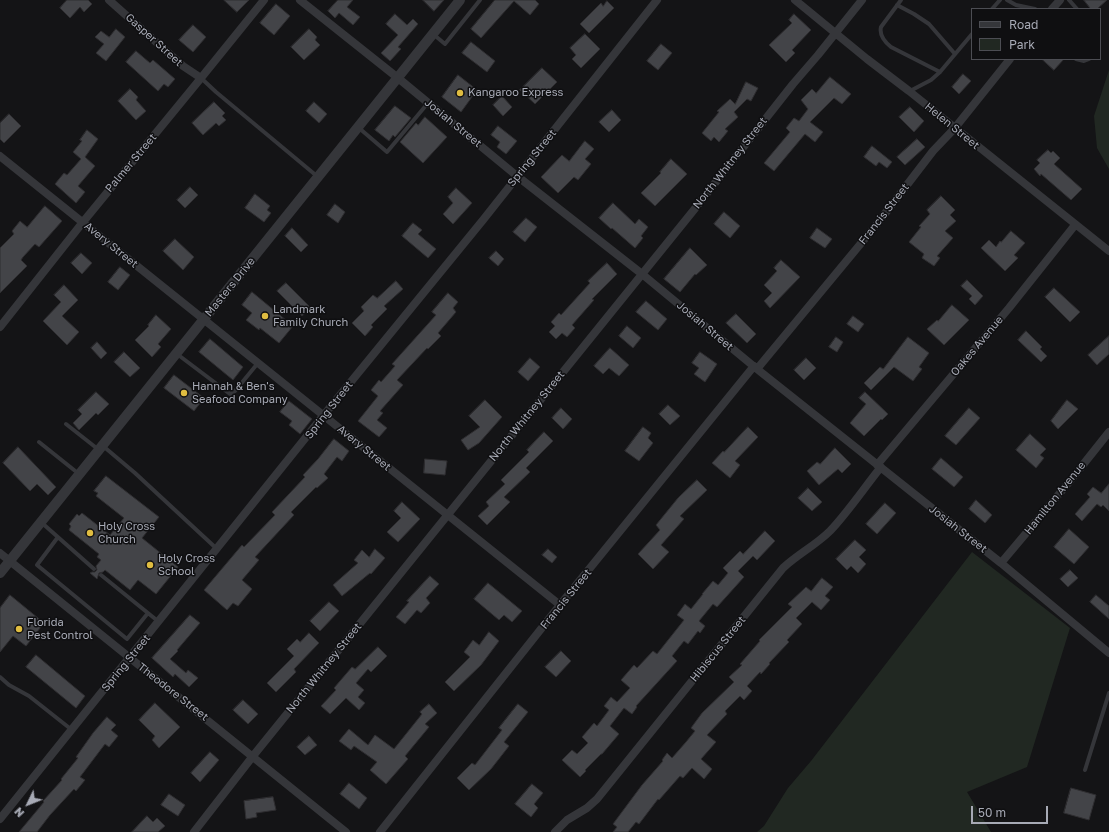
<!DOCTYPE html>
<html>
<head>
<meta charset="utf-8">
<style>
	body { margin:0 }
	#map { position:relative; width:1109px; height:832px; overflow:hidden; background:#141416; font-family:"Golos Text",sans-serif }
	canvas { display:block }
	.legend { position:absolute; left:971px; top:8px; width:130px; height:52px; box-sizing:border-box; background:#0f0f11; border:1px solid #4c4d53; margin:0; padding:5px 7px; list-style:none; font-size:12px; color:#a7aab5 }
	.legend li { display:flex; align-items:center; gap:8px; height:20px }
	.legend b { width:20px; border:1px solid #4c4d53 }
	.north { position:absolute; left:8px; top:784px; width:40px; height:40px; -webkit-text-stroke:3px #0f0f11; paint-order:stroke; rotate:227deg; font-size:11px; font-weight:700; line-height:16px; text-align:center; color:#a7aab5 }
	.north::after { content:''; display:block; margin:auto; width:14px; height:18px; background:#a7aab5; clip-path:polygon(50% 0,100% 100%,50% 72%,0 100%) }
	.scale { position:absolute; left:971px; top:806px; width:77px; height:18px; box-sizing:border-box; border:2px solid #a7aab5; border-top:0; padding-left:5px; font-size:12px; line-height:14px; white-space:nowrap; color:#a7aab5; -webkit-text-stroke:3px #0f0f11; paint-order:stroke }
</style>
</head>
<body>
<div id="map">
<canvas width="1109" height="832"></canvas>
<ul class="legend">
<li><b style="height:5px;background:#35363a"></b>Road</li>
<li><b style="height:11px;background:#212822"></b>Park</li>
</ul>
<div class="north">N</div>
<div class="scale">50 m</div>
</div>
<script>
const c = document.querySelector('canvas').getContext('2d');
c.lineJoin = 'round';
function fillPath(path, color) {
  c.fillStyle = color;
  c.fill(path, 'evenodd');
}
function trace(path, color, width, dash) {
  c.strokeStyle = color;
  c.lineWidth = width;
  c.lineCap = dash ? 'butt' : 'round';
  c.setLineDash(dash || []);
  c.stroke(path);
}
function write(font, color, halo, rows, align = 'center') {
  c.font = font + ' "Golos Text",sans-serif';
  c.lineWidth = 3;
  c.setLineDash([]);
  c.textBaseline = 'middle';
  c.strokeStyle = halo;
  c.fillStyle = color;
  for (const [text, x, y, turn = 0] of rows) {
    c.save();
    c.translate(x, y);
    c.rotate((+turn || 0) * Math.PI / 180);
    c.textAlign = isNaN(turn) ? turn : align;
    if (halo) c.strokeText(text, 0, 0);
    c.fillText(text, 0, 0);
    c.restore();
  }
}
fillPath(new Path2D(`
	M1109 70V169L1097 148 1094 116Z
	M972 552 1070 628 1027 767 967 792 991 832H757L764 826 788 788 811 761Z`), '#212822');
const building = new Path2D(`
	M67 0H88L92 4 84 12 80 7 70 18 60 8Z
	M224 0H249L237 12Z
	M338 0H353L347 7 360 17 353 25 339 13 335 18 328 11Z
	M423 0H444L434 11Z
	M495 0H535L539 4 530 15 514 1 481 38 471 29Z
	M1084 0H1107L1097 9H1091Z
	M607 1 614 8 589 33 580 24 601 3 603 6Z
	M276 4 290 16 274 35 260 23Z
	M395 14 407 25 413 19 418 24 398 47 401 49 390 61 381 53 398 35 386 24Z
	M794 14 811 30 792 50 795 53 786 62 769 45 792 23 789 20Z
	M193 25 206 37 193 52 179 40Z
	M116 29 125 37 106 61 96 53 104 44 95 37 101 31 109 37Z
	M309 29 317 37 315 40 320 45 304 60 291 47Z
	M585 34 600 49 581 68 572 59 576 55 570 48Z
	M471 42 495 61 487 72 462 53Z
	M661 44 672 53 658 70 647 61Z
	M136 51 150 63 153 60 175 79 168 87 164 84 158 91 126 62Z
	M1042 59H1064L1054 70Z
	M542 68 557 82 535 104 520 90Z
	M963 74 971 81 959 94 952 87Z
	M458 75 477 90 461 112 442 97Z
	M830 77 851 94 842 104 834 98 810 122 823 132 815 142 805 134 774 171 764 163 790 132 786 128 794 118 799 121 808 109 801 100 812 89 816 93Z
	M746 82 758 88 751 101 747 99 734 112 738 117 725 129 728 131 719 142 714 137 711 141 702 133 719 112 717 111 730 99 735 104Z
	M130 89 138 97 136 100 146 111 136 120 118 101Z
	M502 96 512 107 503 116 493 105Z
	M214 102 225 113 222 116 226 120 219 126 216 123 203 135 192 123Z
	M314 102 327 114 319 123 306 111Z
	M395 106 411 118 395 137 393 135 389 141 375 130Z
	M910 107 924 121 914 132 899 117Z
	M612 110 621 120 609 132 599 122Z
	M9 114 21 126 4 143 0 139V123Z
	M425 117 447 137 423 163 400 142 416 123 418 125Z
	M498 126 517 141 506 154 497 147 500 142 491 135Z
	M87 130 98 139 85 157 95 166 78 186 85 192 76 203 55 184 64 173 67 175 81 159 73 152 82 141 80 140Z
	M917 139 925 147 905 165 897 157Z
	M585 141 594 149 585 159 591 164 578 180 574 177 558 193 541 177 562 155 569 161Z
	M872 146 892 162 887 168 879 162 876 166 864 157Z
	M1048 150 1051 153 1053 151 1060 158 1054 164 1082 189 1071 200 1041 174 1040 176 1034 169 1040 163 1037 160Z
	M671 159 687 174 655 206 641 193 661 173 660 172Z
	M190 187 198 195 185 208 177 200Z
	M456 188 472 203 453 224 443 214 453 203 448 197Z
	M255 194 270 206 267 210 271 213 264 222 245 208Z
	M941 196 955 210 950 215 956 221 945 231 953 238 937 256 940 258 934 266 922 258 924 254 909 242 921 227 919 226 930 214 927 210Z
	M613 203 635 224 639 219 648 227 641 236 643 238 635 248 612 228 611 229 599 218Z
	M335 204 345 212 338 223 327 215Z
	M45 206 62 221 39 247 35 244 23 257 21 260 27 266 0 293V248L14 234 12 231 20 221 27 227Z
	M724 212 740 226 730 238 714 224Z
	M526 218 537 227 525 242 513 232Z
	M413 223 422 230 418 234 436 249 428 258 402 236Z
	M292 228 308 245 301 252 285 236Z
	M817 228 832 239 825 248 810 238Z
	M1011 231 1025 243 1014 255 1018 258 1005 271 981 248 989 240 996 247 1000 241 1001 242Z
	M175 239 194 257 183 270 163 251Z
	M690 248 707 265 696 275 695 274 680 292 664 279Z
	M496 251 504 259 498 266 489 258Z
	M81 253 92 263 82 274 71 263Z
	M781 260 800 277 770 308 764 301 772 293 764 285 777 271 774 268Z
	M607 263 617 274 592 299 594 300 572 325 575 328 567 337 562 333 556 339 549 332 555 326 551 322 559 313 561 315 590 283 588 281Z
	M120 267 130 275 118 290 108 282Z
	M967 280 983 296 975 305 969 299 972 296 961 286Z
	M396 281 403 289 384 306 387 309 371 325 373 327 365 336 352 323 364 311 361 307 373 295 377 298Z
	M286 283 311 308 302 316 277 291Z
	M64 285 78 300 62 316 79 332 67 345 43 321 61 302 54 295Z
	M1054 288 1080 312 1070 322 1045 297Z
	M252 292 293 326 279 343 260 328 259 330 246 320 252 313 242 305Z
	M448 293 458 302 453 308 456 312 438 333 441 336 428 349 427 348 397 380 403 385 380 411 383 413 377 420 387 428 379 437 358 421 378 396 371 390 379 380 381 382 395 366 392 364 436 315 432 312Z
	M646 301 667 319 658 330 636 312Z
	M952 305 969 320 944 345 927 329 937 320 938 321Z
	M736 314 756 334 747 343 726 323Z
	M156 315 171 329 158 344 161 347 152 357 135 340 149 326 148 325Z
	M853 316 864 324 858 332 847 324Z
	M627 326 641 338 633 348 619 336Z
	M1026 331 1042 347 1040 349 1047 356 1041 362 1018 340Z
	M1109 336V354L1097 365 1088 355Z
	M836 337 843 342 837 352 829 347Z
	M908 337 929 353 919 367 922 369 913 381 894 367 871 390 864 383 880 367 883 369Z
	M210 339 243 367 233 380 199 352Z
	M97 342 107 353 101 359 91 348Z
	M610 348 629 365 619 376 609 368 603 374 594 366Z
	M124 352 140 368 130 377 114 362Z
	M700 352 717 364 705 382 694 374 699 368 692 363Z
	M530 358 540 367 528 381 518 372Z
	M806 358 816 368 804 380 794 370Z
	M174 375 204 398 194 411 164 388Z
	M96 392 109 404 98 415 96 413 79 430 73 423 82 414 78 410Z
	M865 392 888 414 882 420 881 419 864 436 850 423 866 404 859 398Z
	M485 400 502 417 479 443 468 450 461 440 480 427 469 416Z
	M1067 400 1078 409 1058 429 1051 421Z
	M289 401 312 419 300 434 289 425 292 421 280 412Z
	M668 405 680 416 670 425 659 414Z
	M561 408 572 419 563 429 552 418Z
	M969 408 980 418 956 445 945 436Z
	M643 427 651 433 648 438 653 443 639 461 625 451Z
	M748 427 758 437 735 461 740 465 730 478 712 463 723 451 724 452Z
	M544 432 553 441 526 468 530 472 504 497 510 502 487 525 478 516 489 506 486 502 505 484 501 480 529 452 527 450Z
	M1030 434 1046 449 1040 455 1044 458 1036 468 1016 450Z
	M334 439 349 451 342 461 337 457 324 474 328 478 317 488 316 487 291 512 294 515 255 557 259 560 242 580 252 589 238 606 233 603 227 610 204 590 242 545 244 547 275 515 272 512 305 477 303 475 318 459Z
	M18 447 56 487 48 495 37 484 30 491 3 463Z
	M835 448 851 464 842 473 838 469 819 485 807 471 817 462 820 464Z
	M941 458 963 477 954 487 932 469Z
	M425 459 447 461 445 475 424 473Z
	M106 476 159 517 142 538 178 567 156 594 138 580 130 590 105 570 103 572 99 573 97 579 90 573 92 572H95L97 570 96 566 101 560 97 557 99 554 69 530 71 526 69 524 77 514 79 516 82 513 110 535 124 518 96 496 98 493 94 491Z
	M697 480 707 490 680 516 684 519 661 545 669 552 653 569 638 554 660 530 656 525 678 498Z
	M1109 484V511L1103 505 1101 507 1097 504 1082 521 1075 514 1090 497 1087 494 1093 487 1101 493Z
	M808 488 822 502 812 511 798 498Z
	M976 500 992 515 985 523 969 509Z
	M402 502 420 519 398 542 387 532 401 518 394 511Z
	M885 503 896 513 877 534 866 524Z
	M1069 529 1089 547 1074 564 1054 547Z
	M765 531 775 541 757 560 753 556 738 571 744 577 717 607 713 604 699 621 705 626 700 633 698 631 688 644 684 641 672 656 677 661 636 706 637 707 632 714 624 708 610 726 619 734 602 754H601L585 770 586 771 580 777 562 760 572 750 577 754 588 743 582 737 594 723 597 726 609 710 604 706 611 697 617 702 630 688 621 680 634 665 637 668 653 651 657 654 684 620 677 615 685 604 691 609 703 594H702L713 581 718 585 728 573 723 568 740 551 743 554Z
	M855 540 866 550 859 557 866 564 858 573 851 566 847 570 836 559Z
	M375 549 385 558 371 574 370 573 342 596 333 585 358 563 354 560 362 550 369 557Z
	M548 549 557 557 552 563 542 555Z
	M1070 570 1078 578 1068 587 1060 579Z
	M430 576 439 584 426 598 430 603 421 613 417 610 405 624 396 617 409 602 407 601Z
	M822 578 833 587 825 596 830 600 821 610 812 602 796 618 802 624 787 640 789 642 769 663 770 664 761 674 760 672 747 686 752 691 744 700 740 696 725 711 727 714 707 735 716 742 701 759 712 769 704 779 692 768 683 778 680 776 659 800 658 799 639 824 636 822 628 832H613L617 827 613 824 642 785 663 761 662 760 667 753 672 758 686 742 695 731 691 728 702 713 734 682 729 677 742 665 740 664 760 641 759 640 792 607 788 604 806 587 811 591Z
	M488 583 522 611 512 622 504 615 499 620 474 599Z
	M10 595 44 623 26 646 13 636 0 652V608Z
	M1096 595 1109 606V619L1090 602Z
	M329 602 339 611 320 631 310 621Z
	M190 615 200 623 177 650 178 651 170 659 186 673 188 670 198 678 189 687 175 674 173 677 152 658Z
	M489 632 499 641 481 665 454 691 445 682 470 657 464 652 473 640 479 645Z
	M309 633 319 643 294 669 296 672 276 692 267 683 294 656 287 649 297 639 300 642Z
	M378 647 387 656 371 672 368 669 356 683 364 690 358 697 365 703 359 710 346 698 330 714 321 706 336 690 334 688 352 667 355 669Z
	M561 651 571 661 556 677 545 667Z
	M36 655 85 696 76 708 26 667Z
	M243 700 258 714 248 724 233 710Z
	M155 703 180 727 159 748 152 740 155 736 139 720Z
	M429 704 437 713 425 724 429 727 405 756 408 759 386 784 370 770 377 762 354 746 351 750 339 741 349 729 368 745 375 735 394 749 422 714 420 712Z
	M518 704 528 712 504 742 509 746 491 769 469 790 457 778 472 763 475 765 502 730 499 728Z
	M107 717 116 725 111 730 118 736 109 747 105 744 80 777 85 780 76 791 74 789 50 815 37 832H19L44 802 43 801 62 780 61 779 78 758 76 757 93 733Z
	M309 736 317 745 305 755 297 747Z
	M210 752 219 760 200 782 191 773Z
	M349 783 367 798 359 809 340 794Z
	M532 784 543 793 534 804 538 808 531 817 515 804Z
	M1071 788 1096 795 1089 820 1064 813Z
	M169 794 185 805 178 816 161 805Z
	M273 797 276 810 256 813 257 817 246 819 244 801Z
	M147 816 153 822 157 818 165 826 158 832H132Z`);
fillPath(building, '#434448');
trace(building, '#2f2e31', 1);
trace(new Path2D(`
	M901 0 881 27C879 35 885 42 891 47L940 72
	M1007 0 1016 5 1035 9
	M1069 0 1077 9
	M897 5 914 14 929 24 955 54
	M992 9 1000 0
	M433 34 445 44 480 0
	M1076 59 1084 61 1089 59
	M201 78 216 92 318 177
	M910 91 931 80 940 72 972 34
	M359 128 387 152 428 103
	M177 354 230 394 235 391 258 363
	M66 424 99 450
	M39 442 79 474
	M103 446 135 473 217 549
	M42 523 94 569
	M58 537 37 565 127 639 148 613
	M101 575 159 622
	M0 677 9 685 29 696 72 730
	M1085 770 1109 693`), '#35363a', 4);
trace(new Path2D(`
	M109 0 183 66 201 78
	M300 0 398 78 517 176 642 274 757 369 1001 563 1109 653
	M795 0 867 59 909 91 1109 251
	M1052 9 1060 0
	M0 156 560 605
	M0 327 83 222 201 78 264 0
	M757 369 877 224 933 151 954 129 1010 59
	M877 465 1009 308 1075 225
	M0 553 346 832
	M1001 563 1070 481 1109 432
	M0 819 323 416 483 220 657 0
	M194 832 253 756 693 211 793 84 818 55 862 0
	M380 832 560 605 754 366
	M555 832 567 820 587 808 597 799 783 568C798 554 816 545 830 531 848 512 864 488 881 467`), '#35363a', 8);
trace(new Path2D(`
	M0 573 460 0`), '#35363a', 10);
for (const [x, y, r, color] of [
	[460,93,4,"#e0bd41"],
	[265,316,4,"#e0bd41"],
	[184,393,4,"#e0bd41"],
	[90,533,4,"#e0bd41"],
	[150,565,4,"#e0bd41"],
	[19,629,4,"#e0bd41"]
]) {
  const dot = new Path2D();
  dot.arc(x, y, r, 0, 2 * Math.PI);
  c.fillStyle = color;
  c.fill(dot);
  trace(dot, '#0f0f11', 1.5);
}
write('11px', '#a7aab5', '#0f0f11', [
	["Gasper Street",154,40,42],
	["Josiah Street",453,123,39],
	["Helen Street",952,126,39],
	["Spring Street",532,158,-51],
	["Palmer Street",131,163,-50],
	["North Whitney Street",730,163,-52],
	["Francis Street",884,214,-52],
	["Avery Street",111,245,39],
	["Masters Drive",230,287,-51],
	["Josiah Street",705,326,40],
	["Oakes Avenue",977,346,-50],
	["Spring Street",329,410,-52],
	["North Whitney Street",527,416,-51],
	["Avery Street",364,448,39],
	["Hamilton Avenue",1055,498,-51],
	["Josiah Street",958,529,38],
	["Francis Street",566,599,-51],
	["Hibiscus Street",718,649,-51],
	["Spring Street",126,663,-51],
	["North Whitney Street",324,668,-51],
	["Theodore Street",173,692,38]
]);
write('11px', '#a7aab5', '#0f0f11', [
	["Kangaroo Express",468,93],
	["Landmark",273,310],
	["Family Church",273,323],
	["Hannah & Ben's",192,387],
	["Seafood Company",192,400],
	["Holy Cross",98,527],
	["Church",98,540],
	["Holy Cross",158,559],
	["School",158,572],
	["Florida",27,623],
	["Pest Control",27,636]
], 'left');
</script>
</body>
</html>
